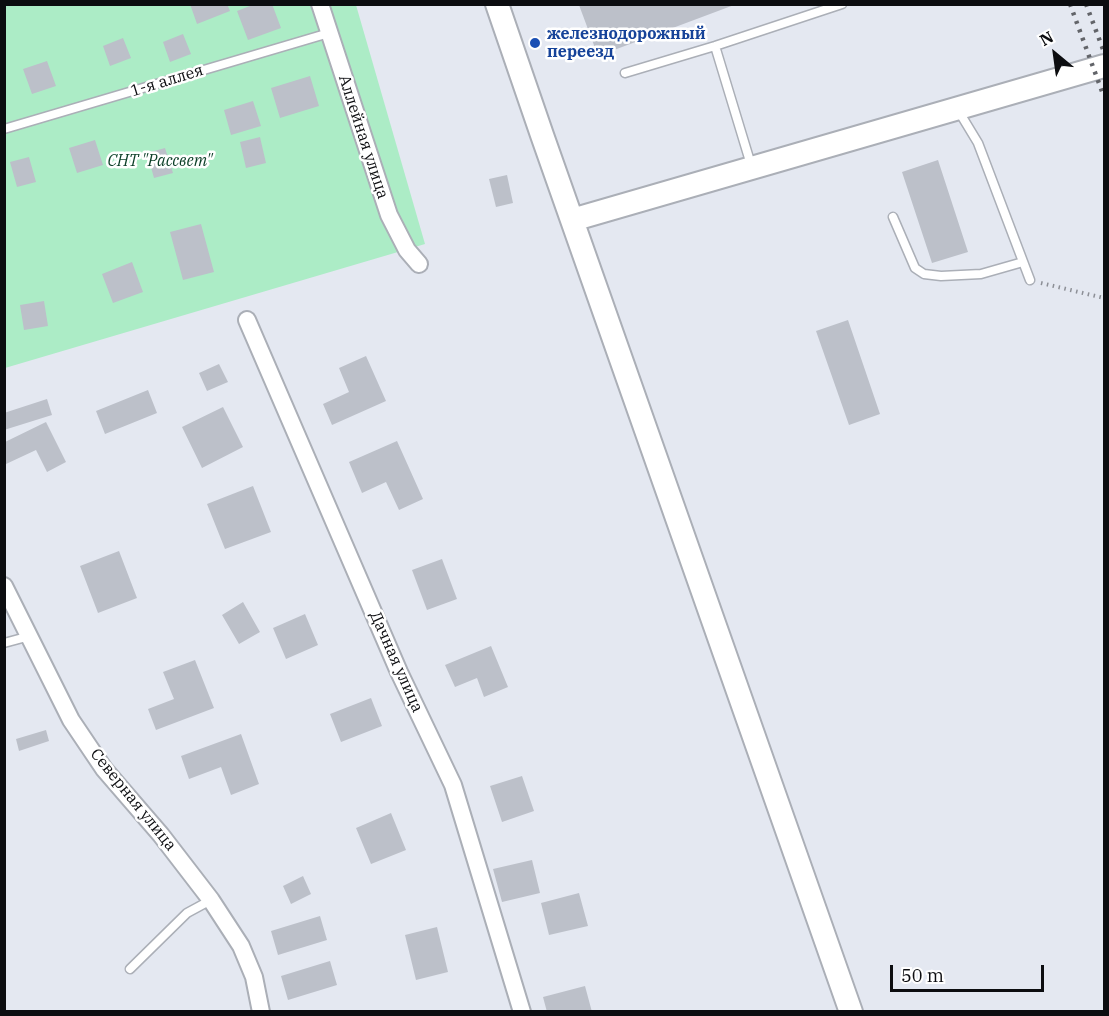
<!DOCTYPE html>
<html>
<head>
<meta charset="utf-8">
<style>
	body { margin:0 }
	#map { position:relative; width:1109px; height:1016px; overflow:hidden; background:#e4e8f1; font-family:"IBM Plex Serif",serif }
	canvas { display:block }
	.frame { position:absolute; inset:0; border:6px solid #0c0d10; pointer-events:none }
	.north { position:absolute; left:1025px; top:24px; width:60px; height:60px; -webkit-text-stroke:4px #fff; paint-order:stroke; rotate:331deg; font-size:16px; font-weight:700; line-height:24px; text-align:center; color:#0c0d10 }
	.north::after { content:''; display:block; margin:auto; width:21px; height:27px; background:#0c0d10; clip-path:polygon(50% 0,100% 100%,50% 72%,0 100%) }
	.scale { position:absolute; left:890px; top:965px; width:154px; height:27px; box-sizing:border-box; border:3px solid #0c0d10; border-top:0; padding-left:8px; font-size:18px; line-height:21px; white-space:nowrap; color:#0c0d10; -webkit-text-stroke:4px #fff; paint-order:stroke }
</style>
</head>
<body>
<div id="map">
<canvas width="1109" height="1016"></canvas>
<div class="frame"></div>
<div class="north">N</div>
<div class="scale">50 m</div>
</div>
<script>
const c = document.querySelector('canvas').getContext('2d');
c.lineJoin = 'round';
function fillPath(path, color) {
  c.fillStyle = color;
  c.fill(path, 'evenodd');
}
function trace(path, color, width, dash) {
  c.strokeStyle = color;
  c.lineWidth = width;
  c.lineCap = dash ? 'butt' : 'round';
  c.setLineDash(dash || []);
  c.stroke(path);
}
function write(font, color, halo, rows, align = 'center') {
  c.font = font + ' "IBM Plex Serif",serif';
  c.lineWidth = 5;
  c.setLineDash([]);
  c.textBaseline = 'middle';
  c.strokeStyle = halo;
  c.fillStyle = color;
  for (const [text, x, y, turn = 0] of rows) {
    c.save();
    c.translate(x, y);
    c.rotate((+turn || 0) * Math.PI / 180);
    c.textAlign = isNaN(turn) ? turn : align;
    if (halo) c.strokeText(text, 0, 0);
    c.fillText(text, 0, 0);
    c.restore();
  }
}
fillPath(new Path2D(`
	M5 5H356L425 244 5 368Z`), '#acecc6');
fillPath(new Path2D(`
	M190 4H227L230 11 197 24Z
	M255 4H272L281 28 248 40 237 11Z
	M579 5H734L598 56Z
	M183 34 191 54 170 62 163 42Z
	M123 38 131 58 110 66 103 46Z
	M47 61 56 86 32 94 23 69Z
	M310 76 319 106 280 118 271 88Z
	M253 101 261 126 231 135 224 110Z
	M260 137 266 163 246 168 240 142Z
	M95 140 103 165 77 173 69 148Z
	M165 148 173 173 154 178 147 153Z
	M29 157 36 182 17 187 10 162Z
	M938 160 968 252 932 263 902 172Z
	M507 175 513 203 496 207 489 179Z
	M201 224 214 272 183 280 170 232Z
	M132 262 143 292 113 303 102 274Z
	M44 301 48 326 24 330 20 305Z
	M848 320 880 414 849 425 816 331Z
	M366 356 386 401 332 425 323 404 349 392 339 368Z
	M219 364 228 382 207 391 199 373Z
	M148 390 157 413 105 434 96 411Z
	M47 399 52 415 4 430V413Z
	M223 407 243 447 202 468 182 427Z
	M46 422 66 462 47 472 36 450 6 464 5 462V442Z
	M397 441 423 499 399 510 386 482 362 493 349 462Z
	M253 486 271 532 225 549 207 504Z
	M119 551 137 598 98 613 80 566Z
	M442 559 457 599 427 610 412 570Z
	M243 602 260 632 239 644 222 615Z
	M305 614 318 645 286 659 273 628Z
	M491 646 508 687 484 697 477 678 455 687 445 665Z
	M195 660 214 708 156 730 148 709 174 699 163 672Z
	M371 698 382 726 341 742 330 714Z
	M46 730 49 741 19 751 16 739Z
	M241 734 259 784 231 795 221 767 189 779 181 756Z
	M522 776 534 811 502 822 490 786Z
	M391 813 406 850 371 864 356 828Z
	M532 860 540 893 502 902 493 869Z
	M303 876 311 894 291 904 283 886Z
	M579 893 588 926 549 935 541 903Z
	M320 916 327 940 278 955 271 931Z
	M437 927 448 972 416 980 405 935Z
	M330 961 337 985 288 1000 281 976Z
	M585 986 592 1012H547L543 997Z`), '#bcc0c9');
const lane = new Path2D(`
	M715 46 752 168
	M625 73 715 46 842 4
	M958 110 978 143 1030 280
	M4 129 329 33
	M893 217 915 268 924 274 941 276 981 274 1023 262
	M4 643 30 636
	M130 969 187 913 211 900`);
const street = new Path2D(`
	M320 4 389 215 407 250 419 264
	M247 320 399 672 453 785 522 1012
	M4 586 71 720 104 769 161 835 211 900 241 946 254 977 261 1012`);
const secondary = new Path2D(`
	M497 4 542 135 851 1012
	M572 220 1104 66`);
trace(lane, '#abafb7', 11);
trace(street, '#abafb7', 20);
trace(secondary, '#abafb7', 26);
trace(new Path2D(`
	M1041 283 1104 298`), '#8c8f96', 4, [1.5, 4.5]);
trace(lane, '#fff', 8);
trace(street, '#fff', 16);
trace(secondary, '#fff', 22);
trace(new Path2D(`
	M1070 4 1104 97
	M1086 4 1104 52`), '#626469', 4.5, [3, 6]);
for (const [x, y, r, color] of [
	[535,43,6,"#1a4fb4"]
]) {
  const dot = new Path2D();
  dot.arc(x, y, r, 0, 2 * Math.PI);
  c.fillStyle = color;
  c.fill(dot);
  trace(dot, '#fff', 2);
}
write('bold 16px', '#164399', '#fff', [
	["железнодорожный",547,34],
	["переезд",547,52]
], 'left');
write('16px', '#0c0d10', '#fff', [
	["1-я аллея",167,81,-17],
	["Аллейная улица",363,137,72],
	["Дачная улица",396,662,66],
	["Северная улица",133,800,51]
]);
write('italic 16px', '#0a3e26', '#fff', [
	["СНТ \"Рассвет\"",160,161]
]);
</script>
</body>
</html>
